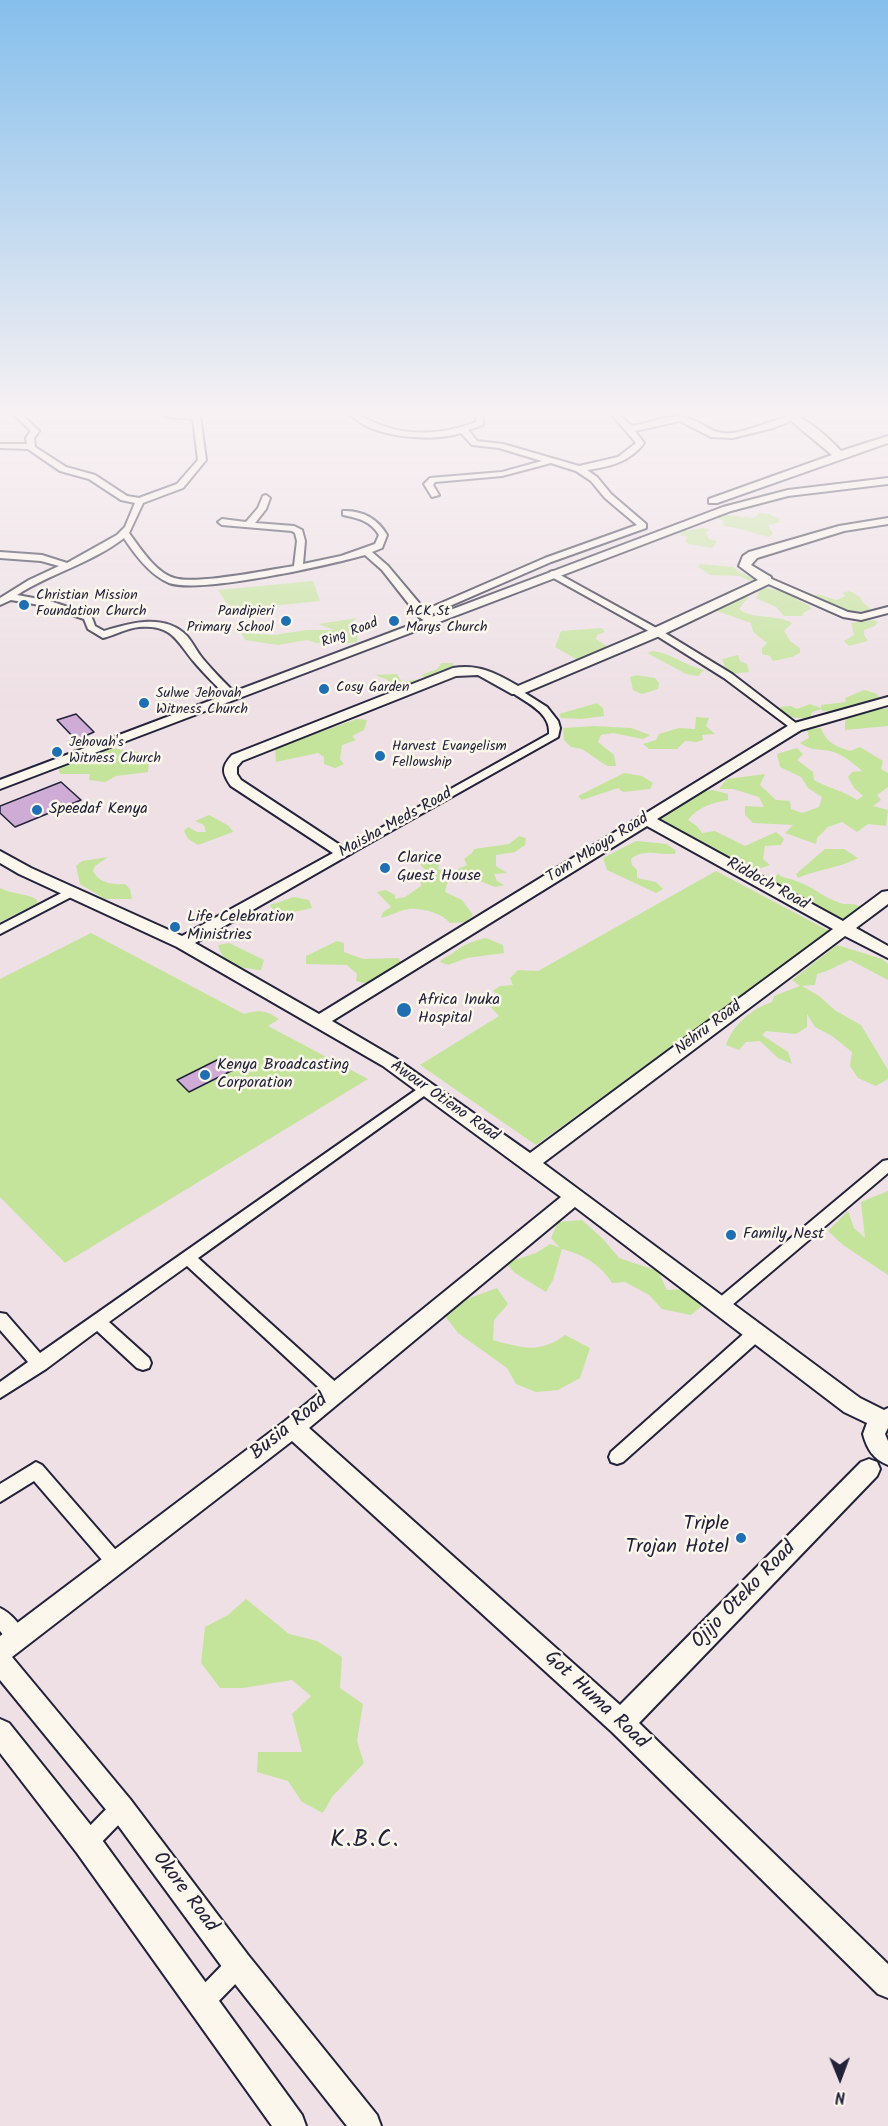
<!DOCTYPE html>
<html>
<head>
<meta charset="utf-8">
<style>
	body { margin:0 }
	#map { position:relative; width:888px; height:2126px; overflow:hidden; background:#eee0e5; font-family:Kalam,sans-serif }
	canvas { display:block }
	.north { position:absolute; left:810px; top:2048px; width:60px; height:60px; -webkit-text-stroke:4px #fbf7ec; paint-order:stroke; rotate:179deg; font-size:16px; font-weight:700; line-height:24px; text-align:center; color:#22223b }
	.north::after { content:''; display:block; margin:auto; width:21px; height:27px; background:#22223b; clip-path:polygon(50% 0,100% 100%,50% 72%,0 100%) }
</style>
</head>
<body>
<div id="map">
<canvas width="888" height="2126"></canvas>
<div class="north">N</div>
</div>
<script>
const c = document.querySelector('canvas').getContext('2d');
c.lineJoin = 'round';
function fillPath(path, color) {
  c.fillStyle = color;
  c.fill(path, 'evenodd');
}
function trace(path, color, width, dash) {
  c.strokeStyle = color;
  c.lineWidth = width;
  c.lineCap = dash ? 'butt' : 'round';
  c.setLineDash(dash || []);
  c.stroke(path);
}
function write(font, color, halo, rows, align = 'center') {
  c.font = font + ' Kalam,sans-serif';
  c.lineWidth = 5;
  c.setLineDash([]);
  c.textBaseline = 'middle';
  c.strokeStyle = halo;
  c.fillStyle = color;
  for (const [text, x, y, turn = 0] of rows) {
    c.save();
    c.translate(x, y);
    c.rotate((+turn || 0) * Math.PI / 180);
    c.textAlign = isNaN(turn) ? turn : align;
    if (halo) c.strokeText(text, 0, 0);
    c.fillText(text, 0, 0);
    c.restore();
  }
}
fillPath(new Path2D(`
	M759 513 769 514 780 519 779 523 768 525 773 534 769 537C753 534 739 527 723 526L724 521 716 518 720 514 754 518Z
	M702 528 709 529 706 533 709 539 717 541 713 548 688 544 685 540 688 537 679 535 683 531Z
	M700 564 734 567 739 572 755 579 753 582 739 576 710 575 698 567Z
	M313 581 320 601 231 610 218 590Z
	M761 588C781 588 795 598 812 608L803 613 802 616H784L776 607 756 598Z
	M849 591 860 597 863 603 870 608 868 611 847 612 813 596 818 594 836 600 846 596 842 593Z
	M749 596 739 609C752 620 777 614 792 623L784 631 790 641 800 648V653L792 657 773 661 770 656 762 654V648L767 643 753 632 751 623 714 610 718 605Z
	M357 618 347 626 358 629 357 642 344 644 316 643 307 640 278 645 245 640 241 633 274 635 306 630H334L318 624Z
	M873 620 878 622 875 626 864 630V635L868 641 849 646 844 641 854 635 851 623Z
	M602 628 605 632 597 635 596 639 610 648 576 659 555 647 561 631Z
	M653 651C671 653 686 666 704 670L698 676 686 674 647 653Z
	M738 655 740 661 747 664 749 672 730 674 726 670 722 659Z
	M441 663H453L454 668C441 691 414 693 390 691L388 680 375 675 397 674 402 682 426 678 421 675 437 669Z
	M636 675 655 678 659 683 658 689 642 694 633 690 630 677Z
	M864 690 875 693 882 699 836 712 823 711 821 709 812 712 810 717C799 719 786 719 780 707L791 706 797 709 810 704 821 708V705L846 702 845 698Z
	M597 703 603 708 604 716 581 719 561 718 559 714Z
	M888 708V726L845 730V722L849 714Z
	M696 717 709 718 706 726 715 734 702 735 703 740 697 742 685 741 677 749H649L643 744 656 740 659 734 679 728 695 729Z
	M357 719 367 720 364 730 352 736 356 740 342 745 340 759 344 764 335 768 324 764V757L318 753 276 762 275 748Z
	M594 726 631 728 650 735 643 739 613 733 601 735 598 742 614 755 616 766H607L582 749 571 747 564 740 563 728Z
	M821 728C826 743 836 746 850 751L860 747 883 761 881 769 888 773V787L877 795 881 800 873 806 888 810 886 826 868 824 857 832 842 822 828 827 817 838 816 844 785 833 793 825 753 823 745 815V806L764 807 759 797 733 789H719L727 779 765 774 760 785 776 800 790 801 791 809 802 813 819 807 822 797 808 788 801 777 780 767 777 754 797 748 803 754 797 760 813 772 814 780C828 788 844 791 857 800L863 796 854 788 848 777 852 772 862 771C851 761 839 751 823 750 813 749 809 749 800 743L809 738 807 729Z
	M109 748 138 752 149 760 148 772 116 776 105 782 89 780 90 774H60L58 766 99 756Z
	M624 773 642 776 653 783 650 789 623 792 618 788 582 800 578 796Z
	M713 790 728 794V800C712 803 698 807 688 820L697 826 702 833 715 831 745 846 776 832 784 839 781 845 765 846 763 859 770 865 750 872 669 829 660 820 703 791Z
	M209 815 229 826 233 832 198 845 188 839 184 831 188 827 197 832H206L204 825 195 821Z
	M519 836 526 838 525 845 515 852 496 855V866L507 873 494 874 497 881 504 885 495 887 480 881 462 883 457 875 458 869 467 865 464 859 472 853 474 849 509 844Z
	M636 841 667 844 676 851 675 854C660 855 643 848 631 859L632 865 637 870V878L656 882 663 889 656 893 607 870 603 858Z
	M825 849H844L858 858C837 869 818 869 798 878L796 874Z
	M108 857 95 866 93 871C99 883 112 885 125 884L130 889 132 899H105L80 884 76 866 82 861Z
	M427 859 440 860 438 869 448 873 452 879 447 884 445 892 462 900 473 915 466 922 450 923C442 913 422 908 409 909 400 910 390 916 381 918L383 912 391 907 377 892 386 890 395 895V899L405 897 421 886 420 877 429 874 420 864Z
	M716 871 831 932 536 1145 420 1065 499 1016 485 1001 497 994 493 991 500 986 513 985 510 978 518 970 538 971Z
	M778 874C784 879 789 878 796 881 812 886 824 898 840 903 848 906 851 901 863 908L848 919 838 921 767 883Z
	M0 888C12 894 24 893 36 899L38 903 0 922Z
	M294 897 309 900 312 908C297 912 287 914 272 909L270 905Z
	M91 933 244 1014C259 1009 267 1011 279 1019L268 1026 368 1079 65 1263 0 1197V979Z
	M486 938 503 945 504 953 467 958 448 965 440 962C444 957 448 957 453 953 465 944 470 942 486 938Z
	M337 941 344 943V952L363 959 399 958 402 964 368 984 356 981 357 974 347 965 306 964V956Z
	M229 943 264 960 261 970C241 968 224 967 218 945Z
	M837 945 882 959 888 964V980L850 960C838 965 830 971 817 974L815 985 802 986 819 996 836 1011 861 1025 888 1070V1079L876 1086 858 1078 850 1066 852 1052 832 1036 815 1027 807 1014V1027L796 1034 766 1031 762 1035 788 1052 792 1064 778 1058 760 1041 746 1042 739 1050 726 1045C733 1025 751 1009 772 1002L774 996 800 986 792 980Z
	M888 1191V1275L843 1245 828 1231 848 1211 854 1228 865 1238 861 1202Z
	M582 1220 604 1240 619 1258 658 1271 667 1290 687 1289 702 1306 691 1315 662 1309 649 1295 625 1282 612 1283C601 1265 583 1254 562 1249L553 1280 546 1292 515 1273 506 1263 536 1253 550 1244 560 1248 551 1238 558 1222Z
	M497 1288 508 1304 494 1320 493 1340C522 1348 540 1354 565 1335L590 1348 580 1378 558 1390 536 1392 516 1384 507 1368 458 1333 445 1316 453 1304Z
	M246 1599 289 1634 317 1641 342 1657 340 1688 363 1704 357 1741 364 1763 332 1797 323 1813 302 1802 288 1781 257 1772 258 1752H302L292 1714 311 1696 292 1680 243 1688H220L201 1663 205 1627 228 1615Z`), '#c4e49c');
const building = new Path2D(`
	M76 714 94 732 76 740 57 720Z
	M61 782 81 800 15 827 0 813V806Z
	M221 1058 233 1070 189 1092 177 1080Z`);
fillPath(building, '#ceacd6');
trace(building, '#22223b', 1.5);
const street = new Path2D(`
	M14 415H22L39 431 34 438 35 447 66 467 95 475 127 496 139 498 177 484 198 460 193 419 168 417 164 415H200L206 460 183 488 143 503 129 533C140 548 155 572 174 578 196 585 268 570 294 566L297 541 295 533 292 531 222 525 218 522 222 519 246 522 258 508 263 496 266 495 270 498 266 509 255 523 294 526 302 530 305 541 303 564 341 556 375 544 379 535C371 521 358 518 343 515V511C362 510 378 519 387 535L382 548 372 552 388 566 425 610 545 558 637 525 605 498 591 481 576 471 551 463 502 476 435 482 433 485 439 495 432 497 424 484 430 478 502 472 542 461 499 448 472 445 461 433C432 442 372 438 351 415 363 415 368 420 378 424 410 437 444 434 476 422L475 415H483V425L468 430 477 441 503 444 579 466 618 457 636 443 612 415H620L631 426C648 424 664 415 681 417 702 419 710 436 733 433 755 430 786 413 805 415L773 428 733 438 711 437 680 421 635 431 644 443C630 462 609 467 587 470L597 477 611 494 646 524V528L551 562 429 615 433 620 428 623 419 617 382 570 365 555C329 565 201 594 169 583 150 575 135 555 124 538 92 563 51 573 17 595L50 601 91 615 95 626 104 631C131 623 164 613 187 636 193 643 197 652 203 659 213 671 224 682 235 693V697H227C217 686 205 675 195 663 177 642 173 624 139 627 127 628 115 635 103 638L88 629 84 619 45 606 11 600 0 605V598L29 580 59 566 41 561 0 558V552L42 555 67 563 117 535 125 527 135 503 121 500 89 479 60 471 28 449 0 448V444H27L26 438 31 431Z
	M553 571 660 630 732 674 801 727 800 729H792L724 678 654 634 550 576V572Z
	M767 577 848 612 861 614 888 607V613L861 620 843 617 764 582 762 580Z
	M517 688 547 707 558 721 560 728 558 737 348 855H340L338 853 340 851 549 734C551 713 527 703 513 693L512 691Z
	M71 888 77 892 75 895 0 934V925Z
	M426 1083 433 1088 431 1091 198 1258 341 1387 343 1392 341 1397 335 1399 329 1397 187 1266 109 1322 149 1358 151 1363 149 1368 143 1370 137 1368 97 1331 46 1369 0 1398V1382L28 1362 0 1330V1313L6 1314 40 1353Z
	M888 1160V1173L725 1311 719 1313 713 1311 711 1307 713 1303 883 1161Z
	M755 1327 761 1329 763 1334 761 1339 623 1462 617 1464 611 1462 609 1457 611 1452 749 1329Z
	M36 1462 42 1465 121 1556 124 1562 121 1568 115 1570 109 1568 34 1481 0 1502V1484Z
	M0 1608C11 1613 22 1626 26 1637L24 1643 17 1646 10 1643 0 1631Z
	M121 1798 128 1801 131 1808 128 1815 94 1850 87 1853 80 1850 77 1843 80 1836 114 1801Z
	M238 1954 246 1957 249 1965 246 1973 210 2010 202 2013 194 2010 191 2002 194 1994 230 1957Z`);
const secondary = new Path2D(`
	M784 415C803 413 828 437 841 451L888 436V443L717 503H709V499L832 455Z
	M888 478V484L788 496 731 511 0 789V780L723 507 788 490Z
	M888 518V524L844 531 757 558 751 565 771 577V583L662 635 522 694H512L478 675 456 676 242 761 237 767V774L241 780 352 853 195 943 319 1014 791 724 888 697V705L801 730 657 819 843 921 882 892 888 891V904L856 928 888 946V958L845 936 543 1163 860 1398 884 1410 888 1408V1428L885 1434 888 1441V1465C873 1459 867 1449 863 1434L867 1423 844 1412 575 1207 309 1428 620 1705 861 1462 869 1459 877 1462 880 1469 877 1476 639 1723 888 1964V1998L878 1994 612 1732 292 1441 12 1657 130 1799 248 1955 377 2115 381 2126H347L228 1975 112 1817 0 1680V1636L285 1421 561 1197 383 1066 177 947 19 874 0 863V851L31 868 182 936 333 853 231 786C222 773 221 767 232 755L453 668C479 664 496 673 518 686L652 629 758 580 739 566 743 556 749 552 839 526ZM647 826 833 929 530 1153 395 1058 332 1021Z
	M0 1719 9 1723 97 1833 302 2115 306 2126H272L77 1853 0 1753Z`);
trace(street, '#22223b', 4);
trace(secondary, '#22223b', 4);
fillPath(street, '#fbf7ec');
fillPath(secondary, '#fbf7ec');
const sky = c.createLinearGradient(0, 0, 0, 712);
sky.addColorStop(0, '#85bfec');
sky.addColorStop(0.58, '#f7f1f3');
sky.addColorStop(1, '#f7f1f300');
c.fillStyle = sky;
c.fillRect(0, 0, 888, 712);
for (const [x, y, r, color] of [
	[24,605,6,"#1f6fb2"],
	[286,621,6,"#1f6fb2"],
	[394,621,6,"#1f6fb2"],
	[324,689,6,"#1f6fb2"],
	[144,703,6,"#1f6fb2"],
	[57,752,6,"#1f6fb2"],
	[380,756,6,"#1f6fb2"],
	[37,810,6,"#1f6fb2"],
	[385,868,6,"#1f6fb2"],
	[175,927,6,"#1f6fb2"],
	[404,1010,8,"#1f6fb2"],
	[205,1075,6,"#1f6fb2"],
	[731,1235,6,"#1f6fb2"],
	[741,1538,6,"#1f6fb2"]
]) {
  const dot = new Path2D();
  dot.arc(x, y, r, 0, 2 * Math.PI);
  c.fillStyle = color;
  c.fill(dot);
  trace(dot, '#fbf7ec', 2);
}
write('14px', '#22223b', '#fbf7ec', [
	["Christian Mission",36,597],
	["Foundation Church",36,613],
	["Pandipieri",274,613,"right"],
	["Primary School",274,629,"right"],
	["ACK St",406,613],
	["Marys Church",406,629],
	["Cosy Garden",336,689],
	["Sulwe Jehovah",156,695],
	["Witness Church",156,711],
	["Jehovah's",69,744],
	["Witness Church",69,760],
	["Harvest Evangelism",392,748],
	["Fellowship",392,764]
], 'left');
write('14px', '#22223b', '#fbf7ec', [
	["Ring Road",350,634,-21]
]);
write('16px', '#22223b', '#fbf7ec', [
	["Speedaf Kenya",49,810],
	["Clarice",397,859],
	["Guest House",397,877],
	["Life Celebration",187,918],
	["Ministries",187,936],
	["Africa Inuka",418,1001],
	["Hospital",418,1019],
	["Kenya Broadcasting",217,1066],
	["Corporation",217,1084],
	["Family Nest",743,1235]
], 'left');
write('16px', '#22223b', '#fbf7ec', [
	["Maisha Meds Road",396,824,-29],
	["Tom Mboya Road",598,849,-32],
	["Riddoch Road",767,885,29],
	["Nehru Road",709,1029,-37],
	["Awour Otieno Road",444,1102,35]
]);
write('20px', '#22223b', '#fbf7ec', [
	["Busia Road",290,1428,-39],
	["Ojijo Oteko Road",745,1596,-46],
	["Got Huma Road",595,1701,43],
	["Okore Road",184,1893,53]
]);
write('20px', '#22223b', '#fbf7ec', [
	["Triple",729,1526],
	["Trojan Hotel",729,1549]
], 'right');
c.letterSpacing = '1.5px';
write('24px', '#22223b', '#fbf7ec', [
	["K.B.C.",365,1842]
]);
c.letterSpacing = '0px';
</script>
</body>
</html>
